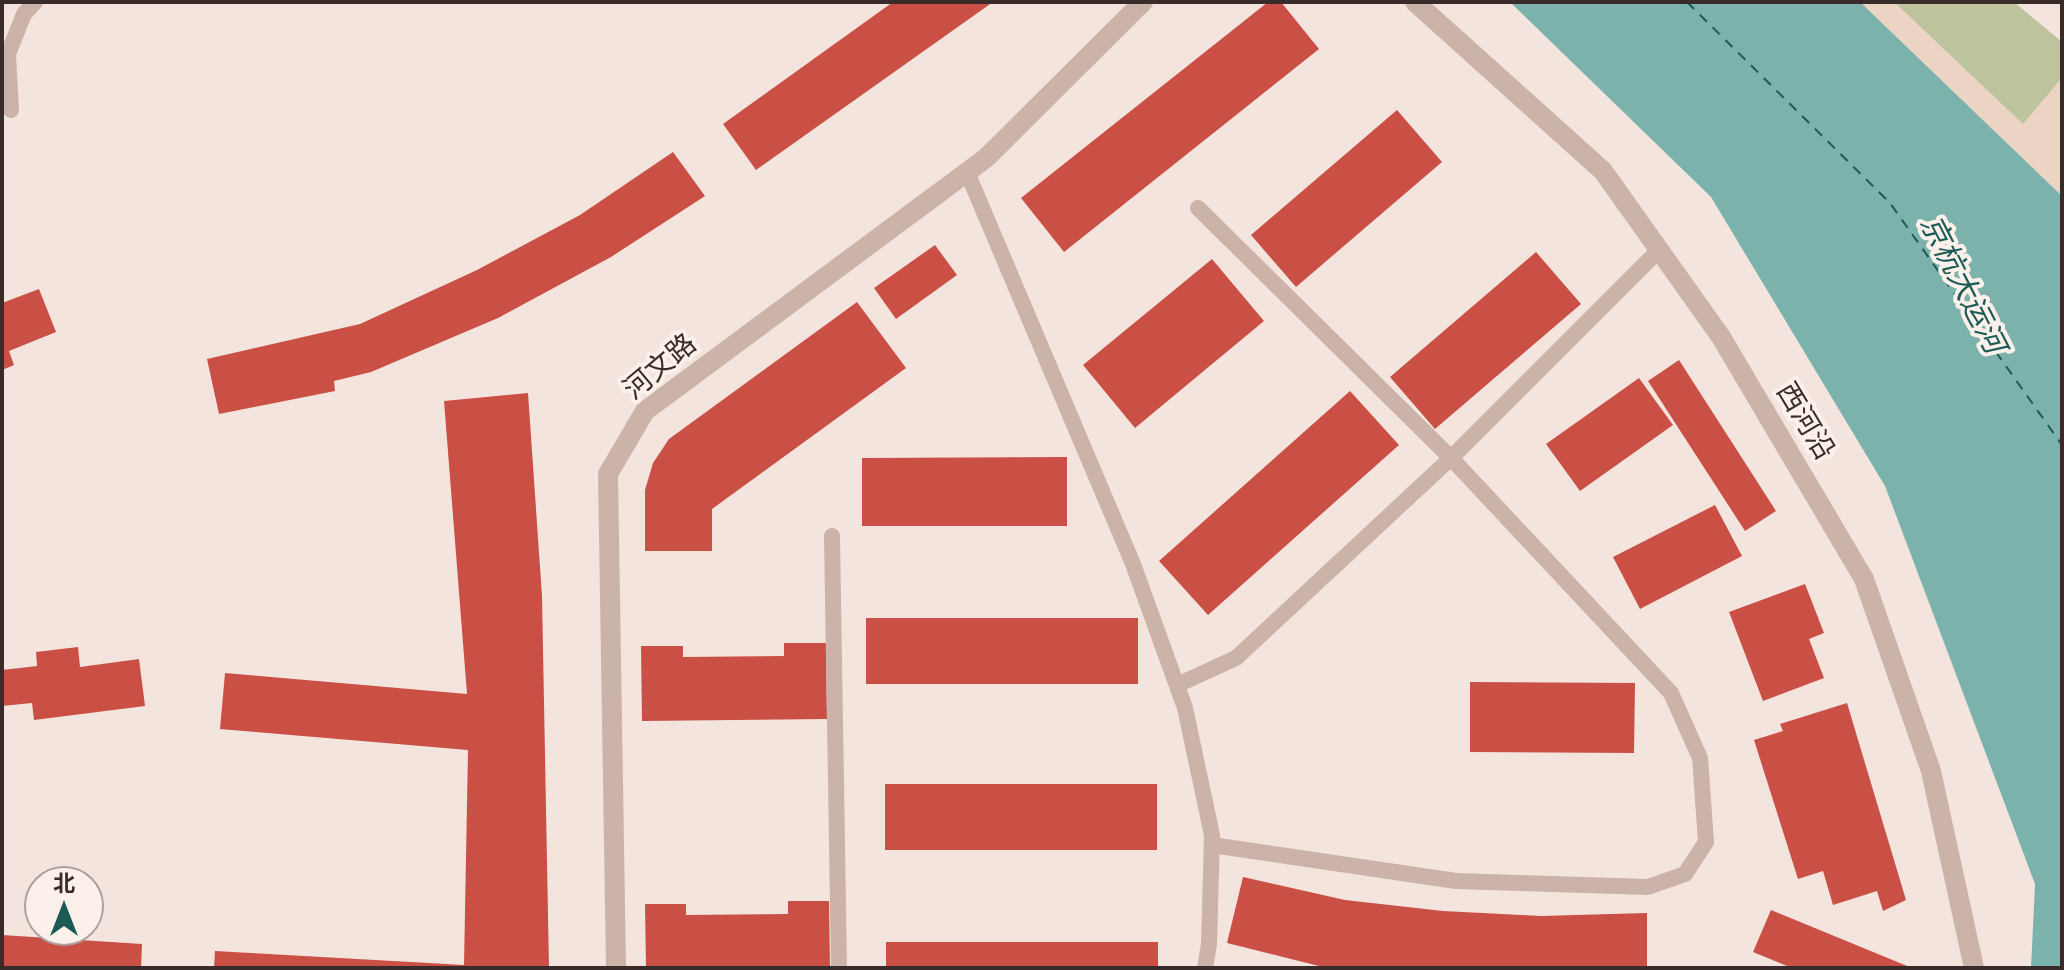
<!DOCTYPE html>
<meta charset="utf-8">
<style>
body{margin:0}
#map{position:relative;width:2064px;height:970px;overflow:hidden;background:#f3e5de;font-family:"DM Sans","Noto Sans SC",sans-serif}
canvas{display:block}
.frame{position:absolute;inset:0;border:4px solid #392b29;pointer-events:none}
.north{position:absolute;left:24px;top:866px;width:80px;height:80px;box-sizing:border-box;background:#fbf0ea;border:2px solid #ada19d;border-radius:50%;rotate:0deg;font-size:22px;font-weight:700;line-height:32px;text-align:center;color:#392b29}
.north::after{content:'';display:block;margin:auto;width:28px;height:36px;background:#1d5c56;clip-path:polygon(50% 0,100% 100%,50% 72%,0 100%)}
</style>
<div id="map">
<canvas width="2064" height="970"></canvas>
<div class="frame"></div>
<div class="north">北</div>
</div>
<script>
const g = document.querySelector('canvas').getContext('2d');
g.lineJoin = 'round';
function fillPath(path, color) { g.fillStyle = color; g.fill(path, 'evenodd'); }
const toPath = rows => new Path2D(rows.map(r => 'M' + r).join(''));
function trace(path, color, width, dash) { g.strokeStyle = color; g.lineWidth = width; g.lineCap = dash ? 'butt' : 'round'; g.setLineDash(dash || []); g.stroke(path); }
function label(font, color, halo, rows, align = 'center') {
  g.font = font + ' "DM Sans","Noto Sans SC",sans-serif'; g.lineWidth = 8; g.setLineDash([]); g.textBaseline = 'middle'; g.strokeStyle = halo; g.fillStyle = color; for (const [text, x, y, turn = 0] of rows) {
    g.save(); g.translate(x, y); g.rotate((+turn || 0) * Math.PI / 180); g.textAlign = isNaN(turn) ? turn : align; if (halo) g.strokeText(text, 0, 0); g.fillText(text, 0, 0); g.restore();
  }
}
fillPath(toPath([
 [1894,2,2014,2,2062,42,2062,78,2023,125]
]), '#bdc39d');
fillPath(toPath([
 [1860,2,1894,2,2023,124,2062,78,2062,196]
]), '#ecd4c4');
fillPath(toPath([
 [1510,2,1860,2,2062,196,2062,968,2031,968,2035,884,1885,486,1711,197]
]), '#7bb2ab');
trace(toPath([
 [1687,2,1890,203,2062,445]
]), '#1d5c56', 2, [10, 8]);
fillPath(toPath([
 [893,2,993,2,756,170,723,124],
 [1268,2,1281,2,1319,49,1064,252,1021,198],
 [1397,110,1442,162,1296,287,1251,235],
 [673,152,705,196,611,257,498,318,371,372,334,381,335,391,219,414,207,359,360,324,477,270,580,215],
 [935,245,957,275,896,319,874,288],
 [1536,252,1581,304,1435,429,1390,377],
 [1212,259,1264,321,1135,428,1083,365],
 [39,289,56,332,9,351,14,365,2,370,2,303],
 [857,302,906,368,712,509,712,551,645,551,645,490,653,463,669,439],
 [1679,360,1776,511,1745,531,1648,381],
 [1639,378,1673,425,1580,491,1546,444],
 [1350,391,1399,445,1208,615,1159,561],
 [528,393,542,596,549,968,214,968,215,951,464,965,468,750,220,729,225,673,467,694,444,401],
 [1067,457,1067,526,862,526,862,458],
 [1715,505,1742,556,1640,609,1613,557],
 [1805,584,1824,633,1809,639,1824,678,1763,701,1729,612],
 [866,618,1138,618,1138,684,866,684],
 [784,643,826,643,827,719,642,721,641,646,683,646,683,657,784,656],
 [78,647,80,667,139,659,145,706,34,720,32,703,2,706,2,670,37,666,36,652],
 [1470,682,1635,683,1634,753,1470,752],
 [1847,703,1906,900,1883,911,1877,891,1833,905,1823,871,1798,879,1754,740,1783,731,1780,724],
 [885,784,1157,784,1157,850,885,850],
 [1243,877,1345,900,1443,911,1541,916,1647,913,1647,968,1327,968,1227,943],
 [788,901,829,901,830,968,646,968,645,904,686,904,686,915,788,914],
 [1771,910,1912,968,1792,968,1753,952],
 [2,935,142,944,141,968,2,968],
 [886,942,1158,942,1158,968,886,968]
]), '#ca4f45');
trace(toPath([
 [11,110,8,54,24,14,35,2],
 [967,172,1133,564,1185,708,1212,835,1209,944,1205,968],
 [1198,208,1451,458,1671,693,1700,758,1706,842,1685,874,1648,887,1456,881,1212,845],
 [832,536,839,968],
 [1177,685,1236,658,1451,458,1659,250]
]), '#ccb3a9', 16);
trace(toPath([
 [1415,2,1603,171,1721,337,1864,579,1931,771,1974,968],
 [616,968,608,474,645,411,986,158,1143,2]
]), '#ccb3a9', 20);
label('28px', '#392b29', '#fbf0ea', [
 ["河文路",661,368,-40],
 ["西河沿",1804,422,59]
]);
label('italic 30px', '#1d5c56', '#fbf0ea', [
 ["京杭大运河",1961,285,63]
]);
</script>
